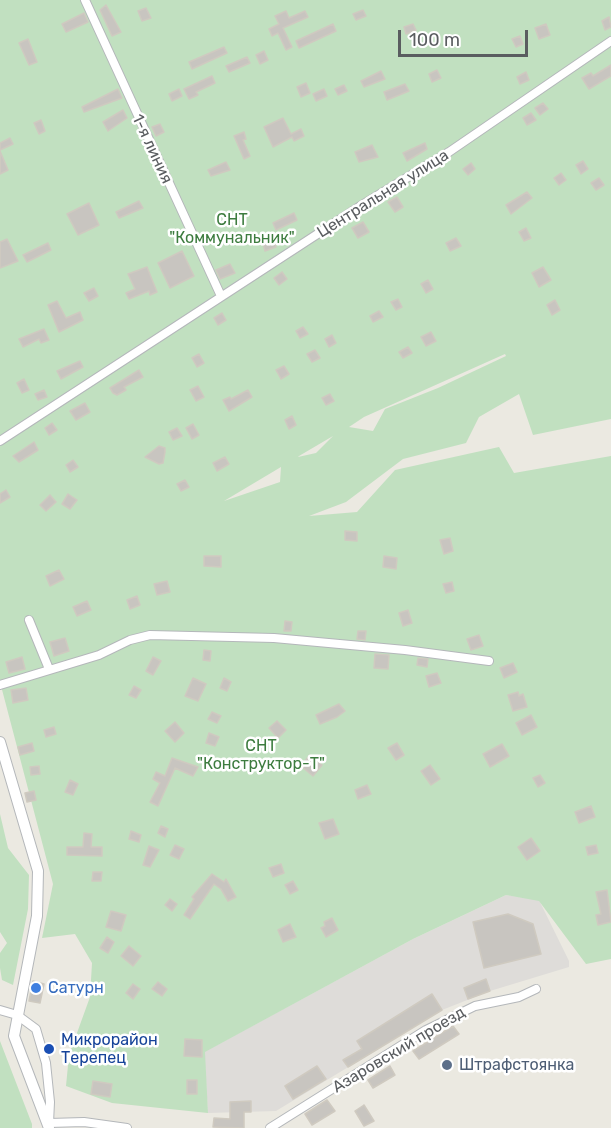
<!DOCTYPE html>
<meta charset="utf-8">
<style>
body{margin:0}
#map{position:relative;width:611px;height:1128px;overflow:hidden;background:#ebe9e1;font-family:Rubik,sans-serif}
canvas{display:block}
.scale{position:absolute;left:398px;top:30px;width:130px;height:27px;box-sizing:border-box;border:3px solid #5a5d60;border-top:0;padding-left:8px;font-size:18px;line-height:21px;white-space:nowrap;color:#5a5d60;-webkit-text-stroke:4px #fff;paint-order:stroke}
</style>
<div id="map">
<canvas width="611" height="1128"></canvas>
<div class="scale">100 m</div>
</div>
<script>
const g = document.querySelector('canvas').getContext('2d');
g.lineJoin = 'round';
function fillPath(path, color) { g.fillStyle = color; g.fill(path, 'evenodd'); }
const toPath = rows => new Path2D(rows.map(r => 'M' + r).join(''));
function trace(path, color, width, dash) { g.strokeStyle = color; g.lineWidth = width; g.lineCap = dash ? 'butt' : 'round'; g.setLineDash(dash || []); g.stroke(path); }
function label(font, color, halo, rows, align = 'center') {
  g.font = font + ' Rubik,sans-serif'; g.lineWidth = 5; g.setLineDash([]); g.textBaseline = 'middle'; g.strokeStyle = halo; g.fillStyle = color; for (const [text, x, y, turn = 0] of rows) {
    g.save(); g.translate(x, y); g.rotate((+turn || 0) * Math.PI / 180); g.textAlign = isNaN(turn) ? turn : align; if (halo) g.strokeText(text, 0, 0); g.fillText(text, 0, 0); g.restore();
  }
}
fillPath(toPath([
 [506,895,539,900,569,961,569,967,490,991,442,1010,276,1111,208,1113,204,1052,413,939]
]), '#dedcd9');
fillPath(toPath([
 [0,0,611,0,611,419,533,435,519,394,479,417,466,443,403,459,346,502,309,516,357,512,395,470,499,447,514,473,611,456,611,959,586,964,539,901,506,895,413,939,205,1052,208,1113,112,1103,66,1086,69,1055,90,997,92,963,75,934,42,938,53,884,0,682],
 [505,354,506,356,438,388,385,409,373,431,349,427,364,417],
 [333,436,316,453,298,457,299,456],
 [281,467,280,482,224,501],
 [0,814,8,848,29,875,28,909,13,985,2,980,0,968,0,953,7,943,0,932],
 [0,1041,32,1124,32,1128,0,1128]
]), '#c1e0c0');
const building = toPath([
 [106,5,121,32,112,36,100,10,106,5],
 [146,8,151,18,142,21,138,11,146,8],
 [363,10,366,16,356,20,353,14,363,10],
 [286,11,289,18,305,11,308,17,283,28,292,47,286,50,278,33,272,36,269,29,279,24,275,16,286,11],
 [84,13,88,22,66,32,62,24,84,13],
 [609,17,611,27,605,30,602,21,609,17],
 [333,24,336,31,299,48,296,41,333,24],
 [413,24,416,30,406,34,404,27,413,24],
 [546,24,550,35,539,39,535,28,546,24],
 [520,36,523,44,516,47,512,39,520,36],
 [28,39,37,62,29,65,19,43,28,39],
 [224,47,227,53,192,69,189,62,224,47],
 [264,51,268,60,260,64,256,55,264,51],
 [247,57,250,63,229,72,226,66,247,57],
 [611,65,611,76,589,89,582,78,591,73,593,76,611,65],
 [437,70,441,78,432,82,429,74,437,70],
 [381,71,385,79,364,87,361,81,381,71],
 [526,72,529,80,520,84,517,77,526,72],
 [212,76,215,83,196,92,198,95,189,99,184,89,212,76],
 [306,83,310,93,301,97,297,87,306,83],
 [405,84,409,91,387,100,384,92,405,84],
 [344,85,347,91,338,95,335,89,344,85],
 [118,89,122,98,84,112,82,107,118,89],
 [179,89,182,96,172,101,169,94,179,89],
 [324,89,327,96,316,101,313,94,324,89],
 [543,103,548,109,540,115,535,108,543,103],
 [123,110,127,118,108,131,103,122,123,110],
 [531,113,536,120,527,125,523,118,531,113],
 [283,118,291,134,301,129,304,136,294,141,292,137,273,147,264,127,283,118],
 [41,120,45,131,39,134,34,123,41,120],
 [160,124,164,132,156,136,152,127,160,124],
 [244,132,246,139,243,140,250,156,244,159,234,136,244,132],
 [10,138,13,144,0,150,0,143,10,138],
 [425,143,427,149,407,161,403,153,425,143],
 [372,145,378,157,359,162,355,152,372,145],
 [0,151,8,170,0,174,0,151],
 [583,161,588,169,581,174,576,165,583,161],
 [226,162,230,170,211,176,208,170,226,162],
 [471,163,475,169,468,175,463,169,471,163],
 [561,173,566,180,559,185,554,178,561,173],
 [599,178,604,185,596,190,591,183,599,178],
 [527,192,532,198,511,214,506,205,527,192],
 [397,197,403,207,395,212,388,202,397,197],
 [139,201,143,208,119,218,116,212,139,201],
 [89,203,99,225,78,235,67,214,89,203],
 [294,213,297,220,276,230,273,223,294,213],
 [363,222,369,232,358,238,352,228,363,222],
 [526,228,531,238,524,241,519,232,526,228],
 [456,238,461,246,450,251,446,243,456,238],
 [7,239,18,261,0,268,0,242,7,239],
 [274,240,276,247,265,251,263,244,274,240],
 [48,243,51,250,27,262,23,255,48,243],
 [182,251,194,276,170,288,158,263,182,251],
 [230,264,235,273,220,279,216,270,230,264],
 [147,267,157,292,150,295,149,291,129,299,126,293,135,289,128,274,147,267],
 [543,267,551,280,539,287,532,273,543,267],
 [282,272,287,279,279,285,274,278,282,272],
 [428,280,433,289,426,293,421,284,428,280],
 [94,288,98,296,89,301,84,293,94,288],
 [398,299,402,307,396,310,391,302,398,299],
 [555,300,560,310,552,315,547,305,555,300],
 [57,301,66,318,80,312,83,320,59,332,48,305,57,301],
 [379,311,383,317,373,322,370,316,379,311],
 [222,313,226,320,218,325,214,318,222,313],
 [303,327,308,334,300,338,296,331,303,327],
 [44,329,49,340,41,343,39,339,23,347,19,339,44,329],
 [431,332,436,341,426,346,421,337,431,332],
 [332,335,336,343,329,347,325,339,332,335],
 [408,347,412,353,403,358,399,352,408,347],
 [315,350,320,358,312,362,307,354,315,350],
 [199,354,204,363,197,367,192,358,199,354],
 [80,361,83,367,61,379,57,371,80,361],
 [284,366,289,374,281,379,276,370,284,366],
 [139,370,143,377,124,387,126,390,117,395,113,393,110,388,139,370],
 [24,379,29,390,22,393,17,383,24,379],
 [198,386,204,397,196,401,190,390,198,386],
 [44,390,47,397,38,400,35,394,44,390],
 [248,390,252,397,229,411,223,400,230,397,231,399,248,390],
 [330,394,334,401,326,405,322,398,330,394],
 [85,403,90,412,76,420,70,411,85,403],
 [292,416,296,425,289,429,285,420,292,416],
 [52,423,57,430,49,435,45,428,52,423],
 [193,424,199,435,192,439,186,428,193,424],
 [177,428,182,436,173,440,169,432,177,428],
 [34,442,38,450,19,462,13,456,34,442],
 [159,446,165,448,165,452,163,463,159,464,145,457,159,446],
 [225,457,229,464,217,471,213,463,225,457],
 [73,460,78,467,70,472,66,465,73,460],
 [185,480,189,487,181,491,177,484,185,480],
 [6,490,10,497,0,503,0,494,6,490],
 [68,494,77,500,70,509,62,504,68,494],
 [50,495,56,502,46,511,40,505,50,495],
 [345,531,357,532,357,541,345,540,345,531],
 [450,538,453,551,444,554,440,540,450,538],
 [204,556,221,556,221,567,204,566,204,556],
 [384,556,397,558,396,569,383,567,384,556],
 [59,570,64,579,50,586,46,576,59,570],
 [167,581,170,592,157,595,154,584,167,581],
 [452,582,454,591,446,593,443,584,452,582],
 [137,596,140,605,130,609,127,600,137,596],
 [87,601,91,610,77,616,73,607,87,601],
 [408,610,412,623,403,626,399,613,408,610],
 [285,621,292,622,291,631,284,631,285,621],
 [358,631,366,631,365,640,357,639,358,631],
 [479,635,483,646,471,650,467,639,479,635],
 [65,638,69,651,54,656,50,642,65,638],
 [204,650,211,651,210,661,203,660,204,650],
 [375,654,389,655,388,669,374,668,375,654],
 [22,657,25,669,9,673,6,662,22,657],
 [153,657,161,661,153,675,146,671,153,657],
 [418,658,428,659,427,667,417,665,418,658],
 [513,663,517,672,504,678,500,668,513,663],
 [437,673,441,683,429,687,426,676,437,673],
 [193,678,206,684,198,701,185,696,193,678],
 [224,678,231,682,227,691,220,688,224,678],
 [134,686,141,690,136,698,129,695,134,686],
 [26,688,28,700,13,703,11,690,26,688],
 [518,692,519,696,523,694,527,707,513,711,508,695,518,692],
 [339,704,345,711,337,717,320,724,316,715,339,704],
 [212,712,221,716,217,723,208,719,212,712],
 [531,715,537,727,522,735,516,723,531,715],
 [277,721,286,730,278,738,269,728,277,721],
 [175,722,184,733,175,742,165,731,175,722],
 [54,727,56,734,46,737,44,730,54,727],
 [209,733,219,737,215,746,206,743,209,733],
 [32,743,34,751,20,755,18,747,32,743],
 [397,743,404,755,396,760,388,748,397,743],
 [502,744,509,756,490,767,483,754,502,744],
 [310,755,322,765,313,776,301,766,310,755],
 [172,758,198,767,193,776,175,768,158,806,150,802,160,783,153,779,156,772,165,776,172,758],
 [430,765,440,779,431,785,421,771,430,765],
 [39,766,40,774,31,775,30,767,39,766],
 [540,775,545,783,538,787,533,778,540,775],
 [70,780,78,784,73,795,65,792,70,780],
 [367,785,371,794,358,799,355,790,367,785],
 [34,791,36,800,27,802,25,793,34,791],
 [591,806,595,817,579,823,575,812,591,806],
 [333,819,339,834,325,839,319,823,333,819],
 [161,826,168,829,165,837,158,833,161,826],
 [131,831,141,835,139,842,129,839,131,831],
 [84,833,92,834,91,847,102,847,102,856,67,855,67,847,83,847,84,833],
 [531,838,540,851,527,860,518,847,531,838],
 [175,845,184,849,179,859,170,855,175,845],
 [596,845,598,853,588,855,586,847,596,845],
 [149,846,159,850,150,867,143,865,149,846],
 [281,864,284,873,273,877,269,868,281,864],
 [93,872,102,872,101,881,92,881,93,872],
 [212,874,224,882,226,879,236,897,228,901,221,889,214,884,190,919,184,915,194,899,192,897,212,874],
 [293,881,298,890,290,894,285,885,293,881],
 [607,890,611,922,598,925,596,915,601,914,596,892,607,890],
 [170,899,177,904,172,911,165,905,170,899],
 [111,911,126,915,121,931,106,927,111,911],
 [508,914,533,924,541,954,484,968,473,922,508,914],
 [332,918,338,930,326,937,321,928,325,926,324,922,332,918],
 [290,924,296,937,283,942,278,930,290,924],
 [107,937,114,942,108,953,100,948,107,937],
 [129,946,141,956,133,966,121,956,129,946],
 [486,979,490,991,468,999,464,988,486,979],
 [33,981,44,984,40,1003,29,1001,33,981],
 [158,982,167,989,162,996,152,989,158,982],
 [133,984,140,989,133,999,126,993,133,984],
 [432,994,442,1010,348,1067,343,1060,362,1049,357,1041,432,994],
 [453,1026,459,1034,419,1059,413,1051,453,1026],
 [185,1039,202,1040,202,1057,184,1056,185,1039],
 [317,1066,326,1079,293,1099,285,1086,317,1066],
 [390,1066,395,1075,373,1088,368,1080,390,1066],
 [187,1080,197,1080,197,1094,187,1094,187,1080],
 [93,1081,112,1084,110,1097,91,1094,93,1081],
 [327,1100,335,1111,312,1125,305,1114,327,1100],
 [251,1101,251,1112,244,1112,244,1128,213,1127,214,1118,230,1119,230,1102,251,1101],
 [364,1105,374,1121,364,1126,355,1111,364,1105]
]);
fillPath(building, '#c8c5c0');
trace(building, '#cfcac0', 1.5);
const minor = toPath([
 [85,0,221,296],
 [0,441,362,205,449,152,611,41],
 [29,620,49,669],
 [0,685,99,655,130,640,150,635,274,638,405,650,489,661],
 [0,1010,17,1015,36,1029,46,1063,50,1102,49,1123,84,1122,127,1128],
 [270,1128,426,1030,475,1006,519,997,536,989]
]);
const tertiary = toPath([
 [0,742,38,871,37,916,14,1036,49,1128]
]);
trace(minor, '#b4b7ba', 10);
trace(tertiary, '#b4b7ba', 12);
trace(minor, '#fff', 8);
trace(tertiary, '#fff', 10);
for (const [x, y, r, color] of [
 [36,988,6,"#3f7fe0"],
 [49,1049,6,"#1a4fb4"],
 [447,1065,6,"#5c6f8a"]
]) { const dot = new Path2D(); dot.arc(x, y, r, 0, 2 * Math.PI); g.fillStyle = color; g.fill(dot); trace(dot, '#fff', 2); }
label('16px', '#5a5d60', '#fff', [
 ["1-я линия",152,149,65],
 ["Центральная улица",383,194,-32],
 ["Азаровский проезд",399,1050,-31]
]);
label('16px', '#3d7c3f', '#fff', [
 ["СНТ",232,220],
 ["\"Коммунальник\"",232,238],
 ["СНТ",261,746],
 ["\"Конструктор-Т\"",261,764]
]);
label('16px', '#366cbe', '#fff', [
 ["Сатурн",48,988]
], 'left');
label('16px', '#164399', '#fff', [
 ["Микрорайон",61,1040],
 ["Терепец",61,1058]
], 'left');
label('16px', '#4e5e75', '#fff', [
 ["Штрафстоянка",459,1065]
], 'left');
</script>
